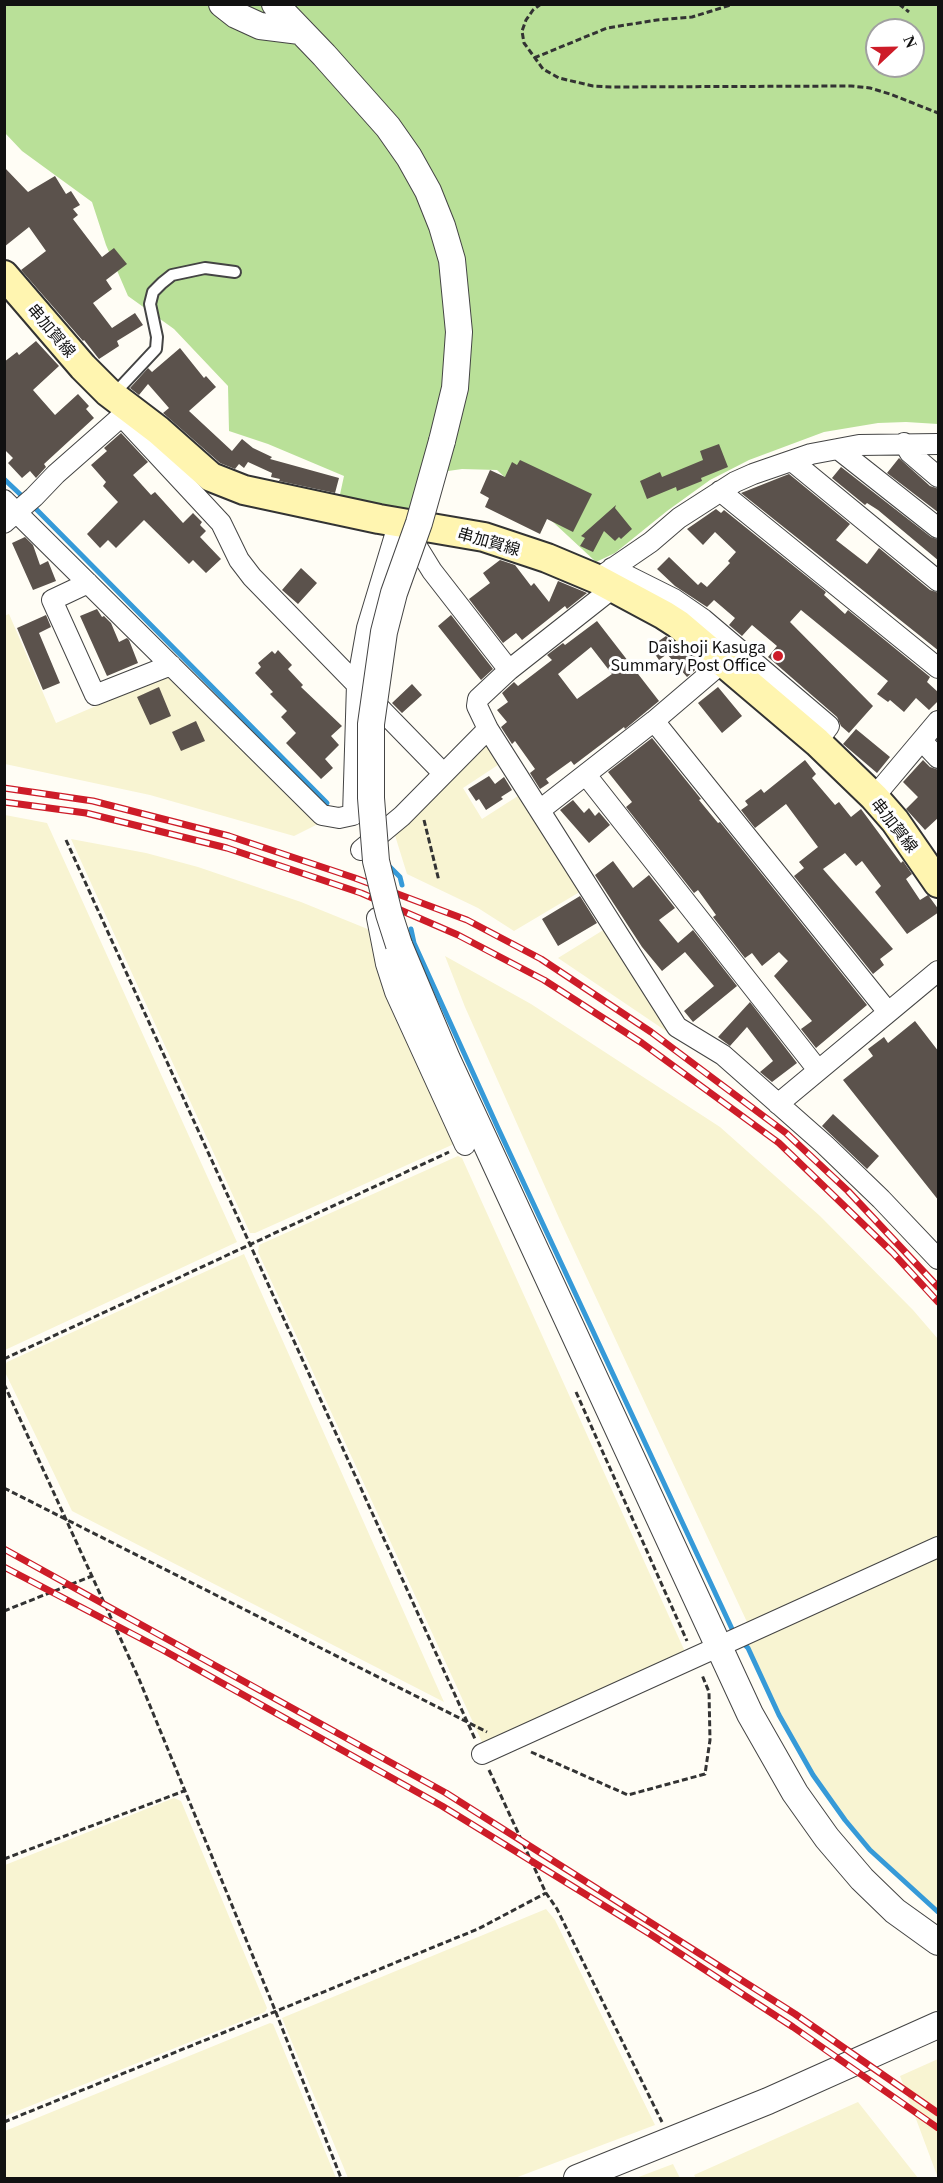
<!DOCTYPE html>
<meta charset="utf-8">
<style>
body{margin:0}
#map{position:relative;width:943px;height:2183px;overflow:hidden;background:#fffdf5;font-family:Georgia,serif}
canvas{display:block}
.frame{position:absolute;inset:0;border:6px solid #111;pointer-events:none}
.north{position:absolute;left:865px;top:18px;width:60px;height:60px;box-sizing:border-box;background:#fff;border:2px solid #a0a0a0;border-radius:50%;rotate:68deg;font-size:16px;font-weight:700;line-height:24px;text-align:center;color:#111}
.north::after{content:'';display:block;margin:auto;width:21px;height:27px;background:#cd1c28;clip-path:polygon(50% 0,100% 100%,50% 72%,0 100%)}
</style>
<div id="map">
<canvas width="943" height="2183"></canvas>
<div class="frame"></div>
<div class="north">N</div>
</div>
<script>
const g = document.querySelector('canvas').getContext('2d');
g.lineJoin = 'round';
function fillPath(path, color) { g.fillStyle = color; g.fill(path, 'evenodd'); }
const toPath = rows => new Path2D(rows.map(r => 'M' + r).join(''));
function trace(path, color, width, dash) { g.strokeStyle = color; g.lineWidth = width; g.lineCap = dash ? 'butt' : 'round'; g.setLineDash(dash || []); g.stroke(path); }
function label(font, color, halo, rows, align = 'center') {
  g.font = font + ' Georgia,"Noto Sans JP",serif'; g.lineWidth = 6; g.setLineDash([]); g.textBaseline = 'middle'; g.strokeStyle = halo; g.fillStyle = color; for (const [text, x, y, turn = 0] of rows) {
    g.save(); g.translate(x, y); g.rotate((+turn || 0) * Math.PI / 180); g.textAlign = isNaN(turn) ? turn : align; if (halo) g.strokeText(text, 0, 0); g.fillText(text, 0, 0); g.restore();
  }
}
fillPath(toPath([
 [9,614,56,723,162,678,172,678,318,824,294,836,150,795,5,764,4,616],
 [487,742,501,763,463,788,482,819,521,794,583,890,514,931,478,908,407,874,393,829],
 [5,815,47,823,237,1242,5,1350],
 [71,839,146,853,198,867,301,902,375,932,375,966,454,1144,255,1233,250,1233],
 [605,929,669,1033,558,958],
 [445,956,531,1004,720,1127,820,1216,913,1310,938,1339,938,1540,750,1625,747,1622,559,1218,465,1007],
 [458,1156,462,1158,686,1654,485,1744,482,1742,258,1252,259,1245],
 [244,1254,444,1702,72,1511,5,1372,5,1366,7,1362],
 [938,1554,938,1910,892,1870,871,1849,846,1818,814,1774,780,1714,748,1644],
 [174,1798,181,1801,267,2008,265,2012,5,2116,5,1865],
 [546,1909,555,1920,655,2125,515,2178,348,2178,282,2018],
 [270,2023,273,2024,336,2178,5,2178,5,2131],
 [938,2059,938,2178,900,2076],
 [858,2102,918,2178,696,2178,694,2175],
 [673,2164,680,2178,636,2178]
]), '#f8f4d2');
fillPath(toPath([
 [5,5,938,5,938,424,906,422,878,423,824,432,749,460,710,480,667,511,615,553,596,562,497,470,462,469,420,475,409,509,339,499,344,476,268,444,229,431,228,386,174,329,128,296,106,245,92,202,22,151,5,133],
 [877,30,913,30,913,66,877,66]
]), '#b9e098');
trace(toPath([
 [4,479,22,496],
 [36,509,327,803],
 [387,864,400,877,402,885],
 [411,929,414,943,498,1128,733,1631],
 [743,1643,748,1648,779,1715,813,1775,845,1820,870,1850,938,1912]
]), '#369ad8', 5);
fillPath(toPath([
 [4,167,28,192,55,176,66,194,71,191,80,205,73,209,78,215,73,219,102,257,114,248,127,264,106,280,112,289,93,303,112,328,135,313,143,325,117,341,119,346,99,359,84,340,83,341,21,270,46,251,29,227,4,247],
 [36,341,59,366,33,390,55,415,78,394,89,406,86,409,94,418,44,464,46,467,36,478,30,471,22,478,8,463,13,458,4,449,4,362,17,352,19,355],
 [180,348,204,378,206,376,216,387,189,411,232,451,242,439,253,448,272,457,270,459,339,478,335,493,279,481,280,479,271,477,272,473,248,462,244,468,239,464,235,469,220,463,163,413,169,408,148,384,139,395,130,388,148,368,152,372],
 [121,433,148,462,133,475,151,495,155,492,183,523,193,513,202,522,200,525,206,531,200,537,221,559,206,573,193,560,189,564,144,520,116,548,108,540,100,548,87,534,118,502,103,486,106,482,91,465,107,451,104,448],
 [719,444,728,467,701,478,702,481,677,491,676,487,647,499,640,481,660,472,662,477,703,460,700,451],
 [899,458,930,486,939,489,939,513,887,473],
 [520,460,592,494,573,532,547,519,540,534,485,507,489,498,480,493,490,470,505,477,512,462,517,465],
 [841,467,931,537,939,540,939,561,878,510,867,503,865,505,832,478],
 [789,474,850,524,836,540,867,564,879,548,930,590,939,593,939,651,741,493],
 [616,505,615,508,632,529,621,539,619,537,615,541,604,531,593,552,580,546,585,538,581,536],
 [716,509,721,513,724,510,826,592,824,595,845,614,848,610,930,677,927,682,939,693,939,700,929,710,916,698,904,712,890,700,888,702,877,694,888,681,801,610,790,622,873,706,849,733,841,726,837,717,768,657,777,646,752,625,742,636,729,625,735,618,714,600,707,607,675,586,657,569,669,557,698,585,701,582,707,587,730,563,728,561,736,552,715,532,703,545,687,529],
 [25,537,33,545,40,565,48,561,56,581,33,590,12,543],
 [500,560,515,565,531,586,534,583,549,602,558,581,587,593,567,609,565,606,522,640,516,633,503,643,469,599,490,583,483,573],
 [301,568,317,583,298,604,282,590],
 [97,609,102,617,104,616,111,623,119,642,127,638,129,640,138,663,107,676,80,616],
 [46,615,51,627,39,633,60,683,43,690,17,628],
 [451,615,493,669,481,680,438,626],
 [597,621,659,701,625,729,624,727,574,765,571,761,546,779,549,783,540,789,530,773,535,769,515,741,512,744,501,727,507,722,497,710,508,702,502,693,514,682,518,686,552,660,547,655,563,643,565,645],
 [591,647,612,674,577,699,558,674],
 [666,636,684,654,686,652,701,665,687,677,667,654,659,660,650,647],
 [278,650,292,665,288,669,303,685,301,687,342,726,331,736,339,745,325,759,333,768,321,779,286,743,296,733,281,717,287,711,270,694,273,692,255,673,261,667,258,663,272,651,275,654],
 [412,684,422,695,402,713,392,703],
 [159,687,171,716,150,725,137,697],
 [718,687,742,716,722,733,698,703],
 [196,721,205,741,181,751,172,732],
 [856,729,890,757,877,773,843,744],
 [652,738,701,799,699,800,718,823,720,822,867,1005,816,1048,801,1029,812,1021,774,976,788,961,779,952,762,966,752,953,745,958,713,917,716,915,698,890,694,893,626,807,632,802,608,772],
 [805,760,816,774,812,778,835,805,839,802,851,817,861,809,901,863,903,861,912,874,906,879,920,900,928,895,939,910,939,912,907,934,875,892,881,886,862,861,856,866,845,853,823,869,893,949,880,959,884,965,873,974,794,876,804,868,799,862,818,847,786,804,755,828,741,810,748,805,745,801,761,789,764,793],
 [923,760,930,767,939,770,939,817,925,830,906,809,918,797,903,782],
 [489,776,495,784,504,777,512,790,501,797,503,799,486,810,479,799,476,801,468,789],
 [573,800,584,813,589,808,595,816,599,812,610,825,589,843,560,810],
 [613,861,633,888,649,875,675,908,659,920,678,943,693,930,737,986,693,1022,684,1011,714,986,685,952,662,971,642,947,595,875],
 [580,896,597,923,558,946,542,919],
 [750,1002,797,1063,772,1082,760,1072,773,1061,747,1027,730,1046,718,1037],
 [915,1021,939,1052,939,1201,843,1080,873,1056,868,1049,884,1037,888,1043],
 [833,1114,879,1156,867,1169,822,1126]
]), '#5b524c');
const service = toPath([
 [113,395,156,349,157,337,150,304,153,292,162,283,172,275,205,268,235,272]
]);
const minor = toPath([
 [125,413,128,423,221,523,239,560,252,577,443,773],
 [904,443,910,453,938,477],
 [838,449,938,528],
 [792,461,938,581],
 [720,491,938,668],
 [4,500,322,815,339,818,353,815,357,684,367,628,399,522],
 [4,523,34,497,56,474,131,408],
 [408,532,432,571,509,670],
 [612,568,674,599,703,619,829,726,817,742],
 [597,579,651,542,679,518,735,482,753,474,811,454,859,445,938,444],
 [88,583,52,600,95,695,171,665],
 [613,588,509,670,478,699,477,706,488,729,677,1027,723,1055,825,1145,881,1199,938,1259],
 [654,721,888,1012],
 [922,741,938,758],
 [586,775,818,1070],
 [874,797,938,721],
 [540,810,654,721,722,663],
 [361,850,402,816,488,729],
 [377,918,386,964,395,992,465,1145],
 [778,1104,938,971],
 [482,1754,938,1547]
]);
const tertiary = toPath([
 [222,4,236,15,260,26,300,31],
 [275,4,324,55,388,127,409,157,428,191,442,226,452,260,459,332,455,388,442,441],
 [399,945,447,1059,750,1714,795,1793,827,1838,862,1879,895,1911,938,1942],
 [577,2178,768,2101,938,2025]
]);
const secondary = toPath([
 [4,275,83,367,108,392,158,430,211,477,244,490,379,519,484,537,547,558,597,579,664,615,678,624,817,742,874,797,895,821,938,883]
]);
trace(service, '#444', 14);
trace(minor, '#444', 22);
trace(tertiary, '#444', 28);
trace(secondary, '#333', 32);
trace(toPath([
 [541,4,533,10,526,20,522,31,524,43,543,69,559,78,593,86,611,87,851,86,870,88,890,94,938,113],
 [899,4,909,12],
 [534,58,607,28,657,20,692,17,734,4],
 [424,820,439,881],
 [66,840,475,1739],
 [4,1359,449,1152],
 [4,1384,139,1679,275,2010,341,2178],
 [576,1392,687,1641],
 [4,1488,487,1732],
 [4,1611,92,1576],
 [531,1752,628,1795,705,1774,710,1740,709,1692,702,1675],
 [489,1770,546,1893,557,1909,662,2122],
 [4,1859,184,1791],
 [4,2122,478,1929,546,1893]
]), '#333', 3, [6, 3]);
trace(service, '#fff', 10);
trace(minor, '#fff', 20);
trace(tertiary, '#fff', 26);
trace(secondary, '#fff5b0', 28);
const rail = toPath([
 [4,788,93,801,229,836,355,878,467,920,541,959,651,1032,786,1133,848,1191,938,1287],
 [4,802,86,813,227,848,361,893,458,935,544,980,642,1043,779,1143,893,1253,938,1302],
 [4,1549,446,1793,795,2014,938,2113],
 [4,1567,163,1650,442,1806,650,1934,793,2027,938,2128]
]);
trace(rail, '#cd1c28', 7);
trace(rail, '#fff', 4.5, [14]);
const tertiaryBridge = toPath([
 [399,945,389,914,376,861,371,798,371,724,384,632,394,593,419,523,442,441]
]);
trace(tertiaryBridge, '#444', 28, []);
trace(tertiaryBridge, '#fff', 26);
for (const [x, y, r, color] of [
 [778,656,6,"#cd1c28"]
]) { const dot = new Path2D(); dot.arc(x, y, r, 0, 2 * Math.PI); g.fillStyle = color; g.fill(dot); trace(dot, '#fff', 2); }
label('16px', '#111', '#fff', [
 ["串加賀線",52,330,50],
 ["串加賀線",489,541,16],
 ["串加賀線",895,825,52]
]);
label('16px', '#111', '#fff', [
 ["Daishoji Kasuga",766,647],
 ["Summary Post Office",766,665]
], 'right');
</script>
